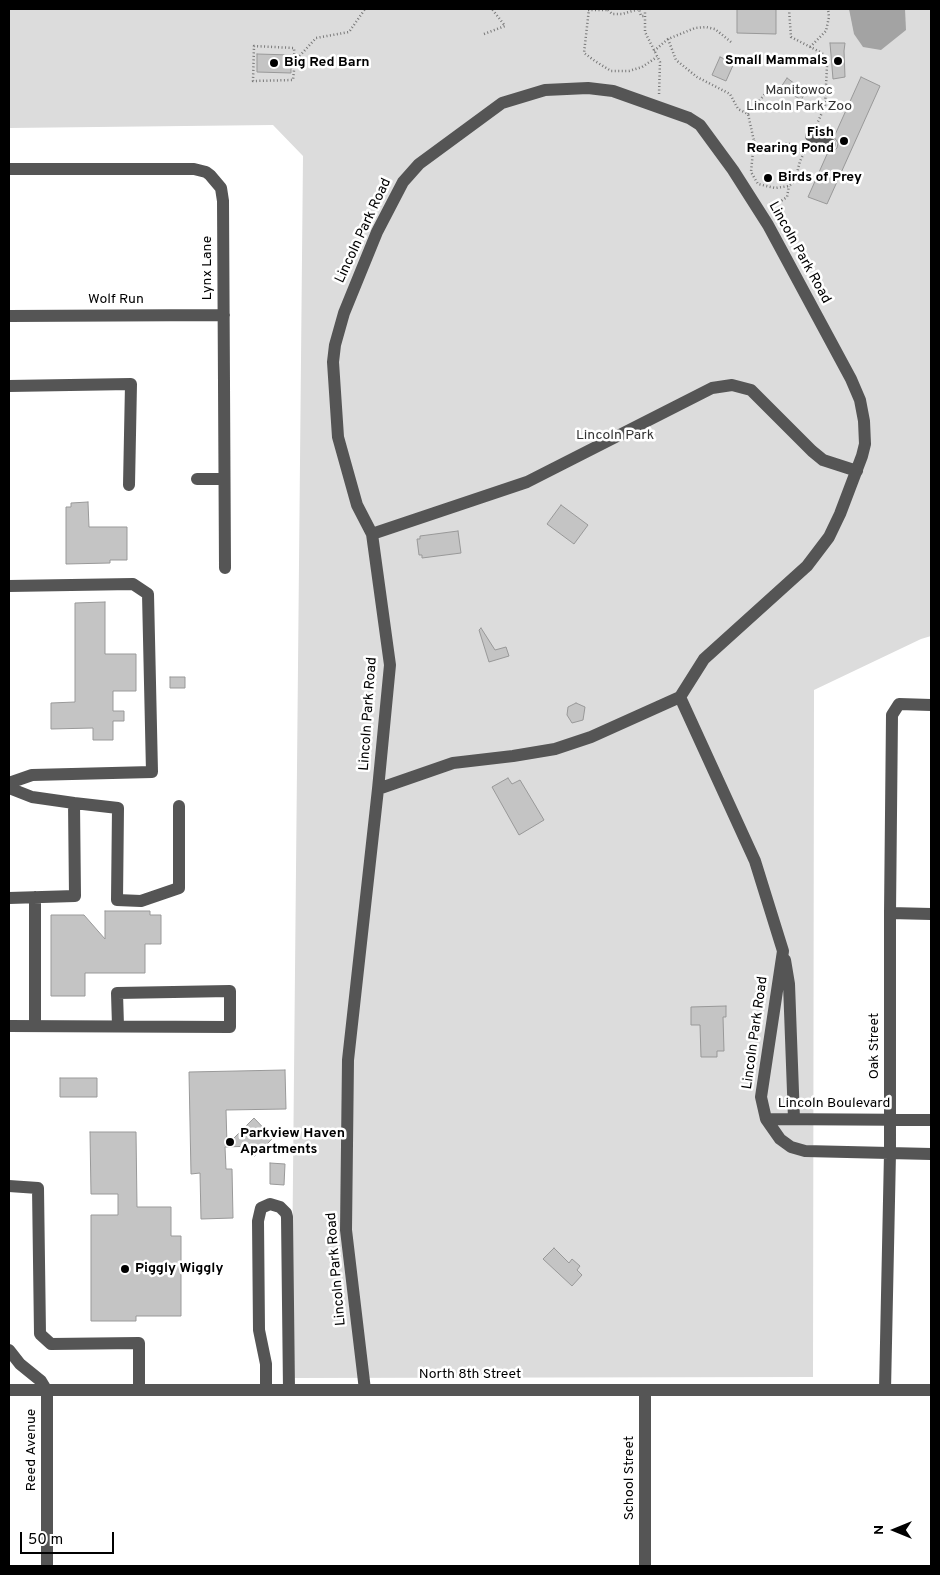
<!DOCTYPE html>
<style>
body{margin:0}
#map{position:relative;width:940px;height:1575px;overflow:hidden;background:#fff;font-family:Overpass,sans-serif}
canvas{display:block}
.frame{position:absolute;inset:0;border:10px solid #000;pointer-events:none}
.north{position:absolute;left:870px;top:1505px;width:50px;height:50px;-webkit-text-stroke:4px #fff;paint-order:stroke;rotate:270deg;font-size:14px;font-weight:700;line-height:20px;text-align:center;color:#000}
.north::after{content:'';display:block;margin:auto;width:18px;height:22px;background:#000;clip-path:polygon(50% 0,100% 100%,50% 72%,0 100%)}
.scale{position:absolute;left:20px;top:1532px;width:94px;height:22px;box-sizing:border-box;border:2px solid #000;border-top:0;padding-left:6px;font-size:15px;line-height:18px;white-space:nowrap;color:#000;-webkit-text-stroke:4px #fff;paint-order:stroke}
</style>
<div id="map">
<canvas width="940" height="1575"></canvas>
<div class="frame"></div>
<div class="north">N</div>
<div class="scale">50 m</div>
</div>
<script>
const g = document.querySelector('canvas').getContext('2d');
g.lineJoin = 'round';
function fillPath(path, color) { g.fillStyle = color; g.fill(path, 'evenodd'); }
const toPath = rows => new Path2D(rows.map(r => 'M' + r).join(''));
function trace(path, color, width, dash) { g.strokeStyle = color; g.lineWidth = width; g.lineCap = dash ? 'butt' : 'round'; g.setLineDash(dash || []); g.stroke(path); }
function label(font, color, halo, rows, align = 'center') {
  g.font = font + ' Overpass,sans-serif'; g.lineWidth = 5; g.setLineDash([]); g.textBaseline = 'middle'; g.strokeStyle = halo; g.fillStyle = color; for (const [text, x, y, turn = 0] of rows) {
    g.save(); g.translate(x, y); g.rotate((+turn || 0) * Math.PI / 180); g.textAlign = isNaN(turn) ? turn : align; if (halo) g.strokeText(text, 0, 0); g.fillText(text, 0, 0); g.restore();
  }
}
fillPath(toPath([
 [9,9,931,9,931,636,921,639,814,690,813,1377,291,1378,303,156,273,125,9,128]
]), '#dcdcdc');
fillPath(toPath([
 [849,9,905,9,906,30,881,50,863,47,854,34]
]), '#a3a3a3');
const building = toPath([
 [737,9,776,9,776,34,737,33,737,9],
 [830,43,845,43,844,51,845,77,833,79,830,43],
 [257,54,291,55,291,73,257,72,257,54],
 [720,57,734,63,726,81,712,75,720,57],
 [861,77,880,86,827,204,808,197,828,152,834,151,837,148,838,143,834,137,861,77],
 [787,78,806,92,801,100,781,87,787,78],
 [88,502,89,527,127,527,127,560,110,560,110,563,66,564,66,507,71,507,71,503,88,502],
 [561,505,588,525,574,544,547,524,561,505],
 [458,531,461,553,422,558,422,555,419,555,417,539,420,539,420,536,458,531],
 [105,602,105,654,136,654,136,691,113,691,113,711,124,711,124,721,113,721,113,740,93,740,93,728,51,729,51,703,75,702,75,603,105,602],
 [481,628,495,650,506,647,509,656,489,662,479,630,481,628],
 [170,677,185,677,185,688,170,688,170,677],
 [576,703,585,707,583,720,572,723,567,715,568,707,576,703],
 [508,778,512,784,520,780,544,820,519,835,492,787,508,778],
 [105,911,150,911,150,915,161,915,161,944,145,944,145,973,85,973,85,996,51,996,51,915,84,915,105,939,105,911],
 [726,1006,726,1017,723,1017,724,1051,717,1051,717,1057,701,1057,700,1025,691,1025,691,1007,726,1006],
 [285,1070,286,1109,226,1110,227,1145,254,1118,273,1138,254,1157,254,1146,225,1147,226,1169,232,1169,233,1218,201,1219,200,1173,191,1174,189,1072,285,1070],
 [60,1078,97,1078,97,1097,60,1097,60,1078],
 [90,1132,136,1132,137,1207,171,1207,171,1236,181,1236,181,1316,136,1316,136,1321,91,1321,91,1215,118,1215,118,1194,91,1194,90,1132],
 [270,1163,285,1164,284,1185,270,1184,270,1163],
 [554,1248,569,1263,572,1259,580,1266,577,1270,582,1275,572,1286,543,1259,554,1248]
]);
fillPath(building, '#c4c4c4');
trace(building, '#999', 1);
trace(toPath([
 [589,9,584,53,595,61,611,71,629,71,642,67,657,57],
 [645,9,645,32,660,62,659,95],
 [789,9,791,37,822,53,827,66,825,106,816,126],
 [588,10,608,10,608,9],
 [608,10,612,14,622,14,639,9,641,16,645,16],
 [484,34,505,26,492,9],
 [668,39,676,60,697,77,730,94,738,109,748,114,754,141,751,172,758,184,775,188,789,186,795,181,800,161,807,147],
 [810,47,826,31,829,17,828,9],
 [654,51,668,39,695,28,706,27,715,29,731,42],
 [295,61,294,48,254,46,253,81,293,80,295,61,316,38,349,32,365,9],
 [748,114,772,86],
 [754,141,758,147,788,143,798,149,803,154],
 [769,204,775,205,787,197,789,186]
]), '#777', 2.5, [1, 2.5]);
trace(toPath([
 [811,136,830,144],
 [9,169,194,169,206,172,210,175,221,188,223,201,225,568],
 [9,316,224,315],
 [9,386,131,384,129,485],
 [197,479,224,479],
 [372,534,527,482,712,388,732,385,751,390,812,451,823,460,857,471],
 [9,586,133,584,148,594,152,772,32,775,9,783],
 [9,788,32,797,74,803,75,896,9,898],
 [378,789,453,763,513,756,555,749,591,737,680,697],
 [74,803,118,808,117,900,141,901,179,888,179,806],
 [35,897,35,1026],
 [890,913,931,914],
 [785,960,789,984,794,1119],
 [9,1026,230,1027,230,991,117,993,118,1026],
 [766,1119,931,1120],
 [9,1186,38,1188,40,1334,51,1344,139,1343,139,1390],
 [9,1350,20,1364,41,1381,47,1391,47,1566],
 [9,1390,931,1390],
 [266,1390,266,1364,259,1330,258,1221,261,1208,270,1204,280,1207,286,1213,287,1217,289,1390],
 [365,1390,346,1230,348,1060,378,789,390,665,372,534,357,505,338,437,333,362,335,345,344,313,377,232,403,182,419,164,502,103,545,90,588,88,613,91,689,118,700,125,733,170,768,225,851,379,860,400,864,421,865,444,862,456,840,514,829,537,807,566,704,659,680,697,755,861,783,951,761,1097,766,1119,780,1139,791,1147,805,1151,931,1154],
 [645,1390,645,1566],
 [885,1390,890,1153,890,913,892,715,899,704,931,705]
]), '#555', 12);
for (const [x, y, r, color] of [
 [838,61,5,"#000"],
 [274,63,5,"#000"],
 [844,141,5,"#000"],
 [768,178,5,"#000"],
 [230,1142,5,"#000"],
 [125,1269,5,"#000"]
]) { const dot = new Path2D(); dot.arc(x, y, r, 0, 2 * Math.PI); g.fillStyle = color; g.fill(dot); trace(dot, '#fff', 2); }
label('bold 14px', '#000', '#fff', [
 ["Small Mammals",828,61,"right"],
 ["Big Red Barn",284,63],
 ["Fish",834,133,"right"],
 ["Rearing Pond",834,149,"right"],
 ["Birds of Prey",778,178],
 ["Parkview Haven",240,1134],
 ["Apartments",240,1150],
 ["Piggly Wiggly",135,1269]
], 'left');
label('14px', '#333', '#fff', [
 ["Manitowoc",799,91],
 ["Lincoln Park Zoo",799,107],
 ["Lincoln Park",615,436]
]);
label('14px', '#000', '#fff', [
 ["Lincoln Park Road",364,231,-65],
 ["Lincoln Park Road",799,253,61],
 ["Lynx Lane",208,268,-90],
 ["Wolf Run",116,300],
 ["Lincoln Park Road",369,714,-86],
 ["Lincoln Park Road",756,1033,-82],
 ["Oak Street",875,1046,-90],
 ["Lincoln Boulevard",834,1104],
 ["Lincoln Park Road",337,1269,-95],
 ["North 8th Street",470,1375],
 ["Reed Avenue",32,1450,-90],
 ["School Street",630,1478,-90]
]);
</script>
